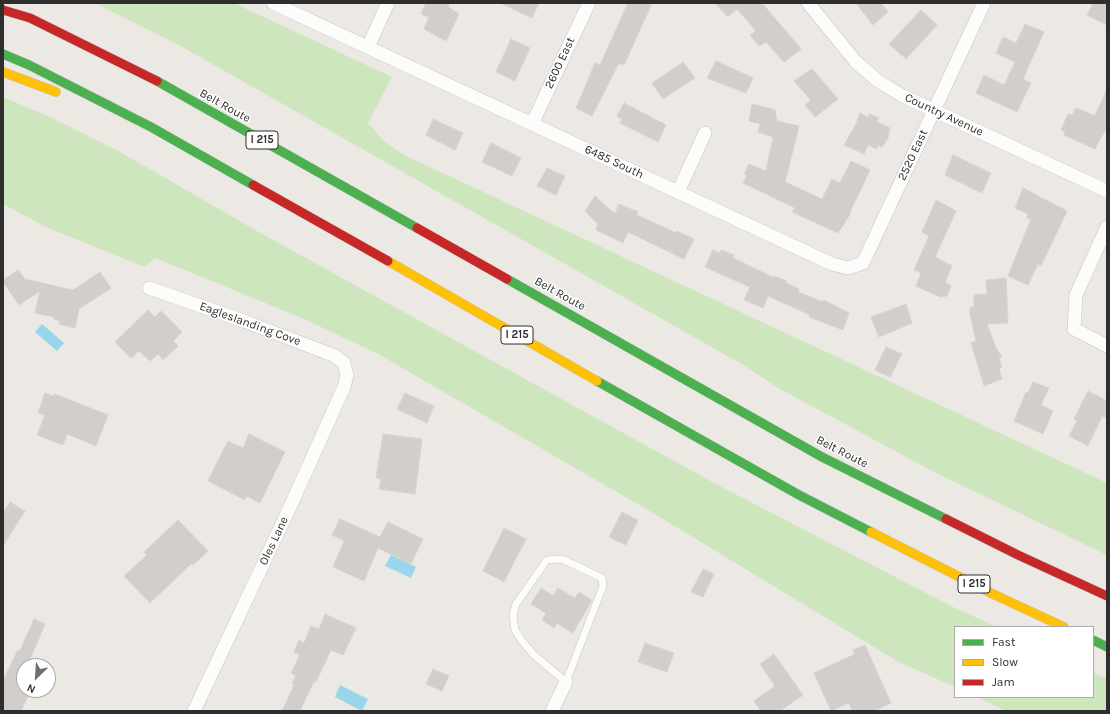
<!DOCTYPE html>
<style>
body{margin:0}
#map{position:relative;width:1110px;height:714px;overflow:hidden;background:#ece8e4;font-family:Karla,sans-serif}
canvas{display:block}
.frame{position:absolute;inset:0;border:4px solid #2e2e2e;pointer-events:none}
.legend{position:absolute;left:954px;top:626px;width:140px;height:72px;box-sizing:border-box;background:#fff;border:1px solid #ababab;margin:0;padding:5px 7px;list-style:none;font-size:12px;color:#2e2e2e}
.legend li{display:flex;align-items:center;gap:8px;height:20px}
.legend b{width:20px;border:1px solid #ababab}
.north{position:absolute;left:16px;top:658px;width:40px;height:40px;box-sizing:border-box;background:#fff;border:1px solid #ababab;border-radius:50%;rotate:205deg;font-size:11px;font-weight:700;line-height:16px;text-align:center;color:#2e2e2e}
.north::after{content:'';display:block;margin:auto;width:14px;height:18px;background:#706f6e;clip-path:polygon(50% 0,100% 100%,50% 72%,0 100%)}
</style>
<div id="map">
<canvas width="1110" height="714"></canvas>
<div class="frame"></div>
<ul class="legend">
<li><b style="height:5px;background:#4caf50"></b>Fast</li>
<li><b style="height:5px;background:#ffc107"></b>Slow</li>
<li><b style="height:5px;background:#c62828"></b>Jam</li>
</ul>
<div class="north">N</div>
</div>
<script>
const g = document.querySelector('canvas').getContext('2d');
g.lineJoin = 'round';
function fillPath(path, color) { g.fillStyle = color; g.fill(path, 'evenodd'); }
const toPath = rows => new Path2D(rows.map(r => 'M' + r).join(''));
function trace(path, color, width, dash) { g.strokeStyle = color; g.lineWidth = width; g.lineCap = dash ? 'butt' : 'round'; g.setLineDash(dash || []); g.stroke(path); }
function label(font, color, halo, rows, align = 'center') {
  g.font = font + ' Karla,sans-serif'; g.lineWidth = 3; g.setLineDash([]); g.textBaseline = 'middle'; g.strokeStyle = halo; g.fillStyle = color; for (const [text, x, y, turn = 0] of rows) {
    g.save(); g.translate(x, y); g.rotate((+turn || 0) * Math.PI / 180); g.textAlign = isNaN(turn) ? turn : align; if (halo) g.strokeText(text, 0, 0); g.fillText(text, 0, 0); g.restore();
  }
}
fillPath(toPath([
 [95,3,234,3,392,77,368,123,384,141,404,155,1107,483,1107,555,936,473,780,389,745,366,177,44],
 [3,97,50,117,122,153,264,235,714,483,953,607,997,627,955,627,955,687,897,661,653,513,378,354,302,318,155,258,144,267,46,227,3,204],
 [1093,672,1107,679,1107,711,1006,711,977,697,1093,697]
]), '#cee6be');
fillPath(toPath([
 [42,324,64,343,57,351,35,332],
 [391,555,416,567,411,578,385,566],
 [340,685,368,699,362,711,335,697]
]), '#99d6ec');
const building = toPath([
 [426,3,450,3,448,7,459,14,446,41,424,29,429,17,421,14,426,3],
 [500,3,539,3,532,18,500,3],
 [628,3,652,3,624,65,619,63,592,116,576,108,595,63,600,65,628,3],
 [715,3,762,3,801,49,784,62,766,42,759,46,750,35,756,31,737,9,728,17,715,3],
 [856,3,881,3,888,12,873,25,856,3],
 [1093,3,1107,3,1107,25,1087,15,1093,3],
 [921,10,937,25,906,59,889,44,921,10],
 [1025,24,1044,32,1023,79,1031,83,1017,112,976,93,984,75,1004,85,1015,62,996,53,1003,37,1016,43,1025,24],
 [511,39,530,48,515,81,496,72,511,39],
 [716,61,753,78,746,93,707,78,716,61],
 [683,62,695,78,663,99,652,83,683,62],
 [812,69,838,99,815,117,805,105,811,100,794,81,812,69],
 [1107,89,1107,127,1095,149,1064,135,1065,132,1061,130,1068,114,1072,115,1076,108,1095,116,1107,89],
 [624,103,666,125,658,142,620,123,622,119,617,116,624,103],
 [752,104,775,110,777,121,799,126,785,182,822,199,832,179,840,183,851,161,870,170,850,212,851,213,838,233,792,212,795,208,743,183,747,175,744,174,749,164,766,171,773,137,758,132,760,124,749,121,752,104],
 [860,113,868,117,869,114,879,118,877,122,890,128,888,138,882,147,878,145,877,149,868,145,864,154,844,145,856,124,860,113],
 [433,119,463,133,455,150,426,135,433,119],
 [491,143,521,158,512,176,482,162,491,143],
 [953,155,991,173,982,193,945,175,953,155],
 [547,168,565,176,556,195,537,186,547,168],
 [1023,188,1067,211,1041,266,1038,264,1028,285,1008,276,1031,219,1027,218,1028,214,1015,208,1023,188],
 [595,196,615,214,619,204,638,212,637,215,676,233,677,231,694,239,684,259,628,232,623,243,596,230,598,224,585,211,595,196],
 [936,200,956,211,935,257,952,266,945,282,951,286,947,296,940,297,916,286,921,273,914,270,929,236,922,232,936,200],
 [713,250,720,253,721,250,734,255,733,258,773,277,774,276,787,281,786,283,799,289,798,292,823,302,824,300,849,313,843,330,809,317,810,315,768,296,763,308,744,300,750,287,705,267,713,250],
 [18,270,25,279,73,290,100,272,111,288,79,309,75,328,59,324,60,321,54,319,54,317,35,313,40,291,19,305,3,282,3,280,18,270],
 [1006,278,1008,323,987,324,996,348,1002,357,999,358,1002,367,999,369,1002,379,984,386,971,343,976,341,970,314,970,307,974,307,974,295,987,294,986,280,1006,278],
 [906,304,912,323,879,337,871,317,906,304],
 [148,310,155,317,161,311,182,332,173,341,178,346,163,360,158,354,150,361,139,351,131,358,115,342,148,310],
 [886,347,902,354,890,377,875,370,886,347],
 [1033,382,1049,388,1041,405,1053,411,1043,434,1014,421,1026,392,1028,393,1033,382],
 [1088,391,1107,401,1107,418,1102,416,1088,446,1069,436,1077,421,1074,419,1088,391],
 [45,393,54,396,55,394,108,415,96,446,67,434,63,445,37,435,45,415,38,413,45,393],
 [405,393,434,406,427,423,397,409,405,393],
 [249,434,285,452,260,503,247,496,245,500,208,481,228,441,243,448,249,434],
 [383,434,422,439,415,494,379,489,381,479,376,478,383,434],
 [10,502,25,511,3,546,3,513,10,502],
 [622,512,638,520,626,545,609,537,622,512],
 [340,519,380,537,388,522,423,539,411,564,378,548,364,581,333,567,344,541,332,535,340,519],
 [178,520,208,551,193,565,192,563,150,603,124,576,147,555,144,552,178,520],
 [504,528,526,539,504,582,483,571,504,528],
 [703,569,714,574,703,597,691,592,703,569],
 [541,588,553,596,558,588,575,598,579,592,592,600,573,633,557,623,554,628,542,620,546,613,531,604,541,588],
 [325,614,356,628,343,655,331,650,316,682,314,681,300,711,282,711,294,685,292,684,296,676,291,673,300,655,294,652,299,640,304,643,311,626,319,629,325,614],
 [34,619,45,624,27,666,24,666,24,690,31,690,21,711,3,711,3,680,18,650,20,651,34,619],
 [645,643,674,653,667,672,638,662,645,643],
 [865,645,891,703,874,711,852,711,849,703,831,711,814,673,855,654,853,650,865,645],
 [774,654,803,695,780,711,761,711,754,701,775,686,760,664,774,654],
 [433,669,449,676,442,691,426,684,433,669]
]);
fillPath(building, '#d1cecb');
trace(building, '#d7d4d0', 1);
const lane = toPath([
 [562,559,602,578,603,586,566,682,534,655,522,641,515,630,513,615,516,604,547,560,562,559]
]);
const street = toPath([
 [273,3,832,264,848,268,863,263,984,3],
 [808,3,856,62,878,81,903,96,1107,191],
 [368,47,388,3],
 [532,124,589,3],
 [678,192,705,133],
 [1107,227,1076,295,1074,329,1107,346],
 [149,288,244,321,335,356,344,363,347,375,344,387,290,507,194,711],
 [552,711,566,682]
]);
const fast = toPath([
 [3,54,29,65,151,127,253,185],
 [157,81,417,228],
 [507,279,822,457,946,519],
 [597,381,799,495,871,532],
 [1093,640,1107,647]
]);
const slow = toPath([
 [3,72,56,92],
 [388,261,597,381],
 [871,532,995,595,1064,627]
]);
const jam = toPath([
 [3,10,30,18,157,81],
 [253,185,388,261],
 [417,228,507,279],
 [946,519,1018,555,1107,596]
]);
trace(lane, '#c5c4c5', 8);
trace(street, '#c5c4c5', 14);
trace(fast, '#c6c5c4', 10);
trace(slow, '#c6c5c4', 10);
trace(jam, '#c6c5c4', 10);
trace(lane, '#fcfcfb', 7);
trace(street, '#fcfcfb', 13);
trace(fast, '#4caf50', 9);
trace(slow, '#ffc107', 9);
trace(jam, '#c62828', 9);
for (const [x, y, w] of [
 [262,140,32],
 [517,335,32],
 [974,584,32]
]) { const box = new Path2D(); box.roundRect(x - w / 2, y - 9, w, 18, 3); g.fillStyle = '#fff'; g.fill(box); trace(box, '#2e2e2e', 1); }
label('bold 11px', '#2e2e2e', null, [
 ["I 215",262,140],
 ["I 215",517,335],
 ["I 215",974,584]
]);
label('12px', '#2e2e2e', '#fff', [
 ["2600 East",560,63,-65],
 ["Belt Route",225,106,29],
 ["Country Avenue",944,115,25],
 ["2520 East",913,155,-65],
 ["6485 South",614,162,25],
 ["Belt Route",560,294,29],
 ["Eagleslanding Cove",250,324,20],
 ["Belt Route",842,452,27],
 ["Oles Lane",274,541,-65]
]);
</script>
